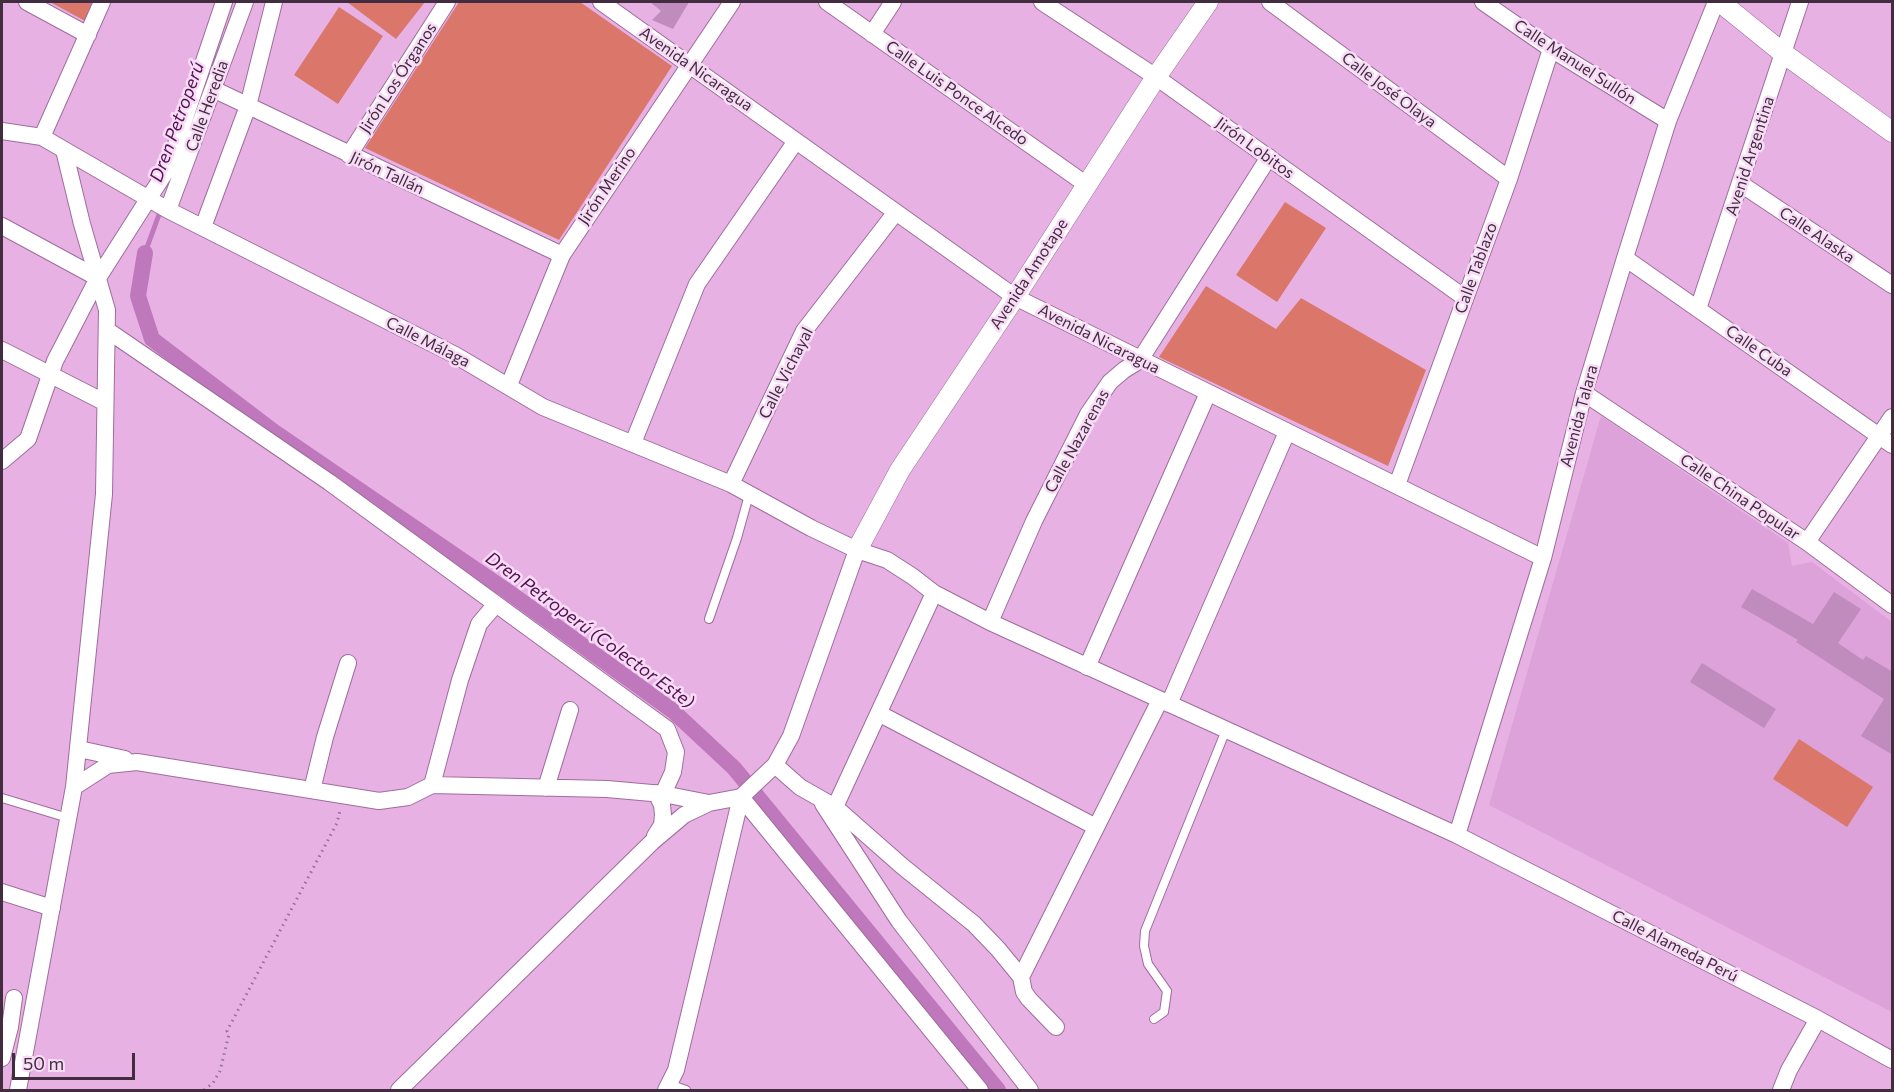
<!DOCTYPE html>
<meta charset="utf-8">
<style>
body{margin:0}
#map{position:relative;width:1894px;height:1092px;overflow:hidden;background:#e7b1e4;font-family:Commissioner,sans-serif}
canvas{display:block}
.frame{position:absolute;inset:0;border:3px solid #412c40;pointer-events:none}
.scale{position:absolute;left:12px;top:1053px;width:123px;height:27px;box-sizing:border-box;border:3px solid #412c40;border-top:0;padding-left:8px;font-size:18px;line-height:21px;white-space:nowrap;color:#412c40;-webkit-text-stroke:4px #f8dcf6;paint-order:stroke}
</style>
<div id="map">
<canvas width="1894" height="1092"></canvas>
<div class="frame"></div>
<div class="scale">50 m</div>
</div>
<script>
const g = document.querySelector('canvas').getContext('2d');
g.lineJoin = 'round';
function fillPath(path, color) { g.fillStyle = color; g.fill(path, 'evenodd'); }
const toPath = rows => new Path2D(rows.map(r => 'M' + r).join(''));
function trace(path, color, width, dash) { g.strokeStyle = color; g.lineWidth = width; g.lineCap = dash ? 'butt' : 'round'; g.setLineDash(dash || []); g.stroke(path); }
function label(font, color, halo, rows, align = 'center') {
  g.font = font + ' Commissioner,sans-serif'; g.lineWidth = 5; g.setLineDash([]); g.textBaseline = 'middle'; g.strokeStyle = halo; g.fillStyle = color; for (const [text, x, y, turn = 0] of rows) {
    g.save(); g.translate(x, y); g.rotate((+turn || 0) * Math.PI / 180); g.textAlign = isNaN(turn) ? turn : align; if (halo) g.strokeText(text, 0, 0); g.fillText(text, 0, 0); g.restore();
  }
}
fillPath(toPath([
 [1601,416,1788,543,1792,566,1812,562,1892,622,1892,1012,1489,805]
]), '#dda2da');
fillPath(toPath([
 [50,2,93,2,85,21],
 [347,2,425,2,396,39],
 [459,2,580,2,672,66,559,240,365,148],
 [339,7,383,36,338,104,294,75],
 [1285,202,1326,228,1277,302,1236,275],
 [1206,286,1276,329,1301,298,1426,370,1388,466,1159,357],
 [1799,739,1873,787,1847,827,1773,779]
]), '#db776a');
trace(toPath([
 [145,253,161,209]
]), '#c078bd', 5);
trace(toPath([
 [145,253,138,296,152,339,273,431,510,593,673,711,734,768,998,1090]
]), '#c078bd', 16);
fillPath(toPath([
 [650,2,689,2,673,29,652,20,661,11],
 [1752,589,1813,624,1834,592,1861,609,1838,643,1863,660,1866,656,1893,672,1893,755,1861,736,1884,699,1796,642,1798,640,1741,607],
 [1702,663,1776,709,1764,728,1690,682]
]), '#c08cbd');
const service = toPath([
 [709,619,737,538,749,495],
 [2,798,68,818],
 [1154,1019,1164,1012,1167,991,1148,964,1144,946,1145,931,1226,730],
 [669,1084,686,1090]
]);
const minor = toPath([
 [27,2,88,35],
 [601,2,1015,297,1543,558],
 [827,2,1087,185],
 [1042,2,1156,77,1465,298],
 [1270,2,1509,179],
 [1483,2,1551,49,1668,121],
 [872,34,893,2],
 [213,89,562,255],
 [2,131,42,137,168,210,455,355,543,407,731,484,811,528,857,550,887,560,912,576,934,593,990,622,1457,835,1818,1019,1892,1060],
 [42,137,102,2],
 [349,155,447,2],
 [1741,184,1892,285],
 [168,210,245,2],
 [2,226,98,278],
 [203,227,248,106,274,2],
 [1625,258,1892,445],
 [1698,309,1800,2],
 [107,330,329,482,667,729,676,752,673,772,663,794],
 [2,350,104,402],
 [509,385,562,255,732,2],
 [1584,393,1807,542,1892,605],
 [633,443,697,284,796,141],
 [2,461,28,439,55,361,98,278,168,168,224,2],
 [731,484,804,331,896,212],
 [1397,485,1509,179,1551,49],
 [1807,542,1892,417],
 [990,622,1034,521,1088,414,1110,382,1124,370,1140,360,1269,157],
 [1087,667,1208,393],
 [1169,704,1287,432],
 [880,714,1096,827],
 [79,749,125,759],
 [775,765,800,787,835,807,902,866,974,924,998,949,1021,977,1024,992,1029,999,1056,1027],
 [432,785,460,680,479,624,496,604],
 [74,787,108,765,137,762,379,801,408,797,432,785,607,789,663,794,709,803,741,797,775,765,791,736,857,550],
 [546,788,570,710],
 [312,790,325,737,348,663],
 [741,797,980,1090],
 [823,804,899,921,1030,1090],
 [835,807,934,593],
 [1457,835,1543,558,1584,393,1625,258,1668,121,1716,2],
 [655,836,662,825,663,815,662,805,656,793],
 [2,892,52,908],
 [1021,977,1160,700],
 [2,1058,10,1027,14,998],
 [18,1090,74,787,104,494,107,310,82,224,64,150],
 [399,1090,652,842,684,815,709,803],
 [666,1090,676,1070,741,797],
 [1781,1090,1789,1070,1818,1019]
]);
const tertiary = toPath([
 [1720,2,1783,53,1892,132],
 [857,550,900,470,1015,297,1156,77,1208,2]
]);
trace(service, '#9f6d9d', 10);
trace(minor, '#9f6d9d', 18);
trace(tertiary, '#9f6d9d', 21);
trace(toPath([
 [204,1090,213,1083,220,1071,229,1034,227,1031,337,823,340,811]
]), '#987296', 3, [1.5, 4.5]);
trace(service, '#fff', 8);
trace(minor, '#fff', 16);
trace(tertiary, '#fff', 20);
label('16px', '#412c40', '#f8dcf6', [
 ["Calle Manuel Sullón",1575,62,33],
 ["Avenida Nicaragua",696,69,35],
 ["Jirón Los Órganos",398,78,-57],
 ["Calle José Olaya",1389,90,37],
 ["Calle Luis Ponce Alcedo",957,93,35],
 ["Calle Heredia",207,106,-70],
 ["Jirón Lobitos",1255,148,36],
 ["Avenid Argentina",1750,156,-72],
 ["Jirón Tallán",387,173,25],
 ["Jirón Merino",607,186,-56],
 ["Calle Alaska",1817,235,34],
 ["Calle Tablazo",1476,268,-70],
 ["Avenida Amotape",1029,274,-57],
 ["Avenida Nicaragua",1099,339,27],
 ["Calle Málaga",428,342,27],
 ["Calle Cuba",1759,351,35],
 ["Calle Vichayal",786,373,-63],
 ["Avenida Talara",1579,416,-75],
 ["Calle Nazarenas",1077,441,-61],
 ["Calle China Popular",1740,497,34],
 ["Calle Alameda Perú",1675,946,27]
]);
label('italic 18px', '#531153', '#f8dcf6', [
 ["Dren Petroperú",177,122,-70],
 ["Dren Petroperú (Colector Este)",590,630,36]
]);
</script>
